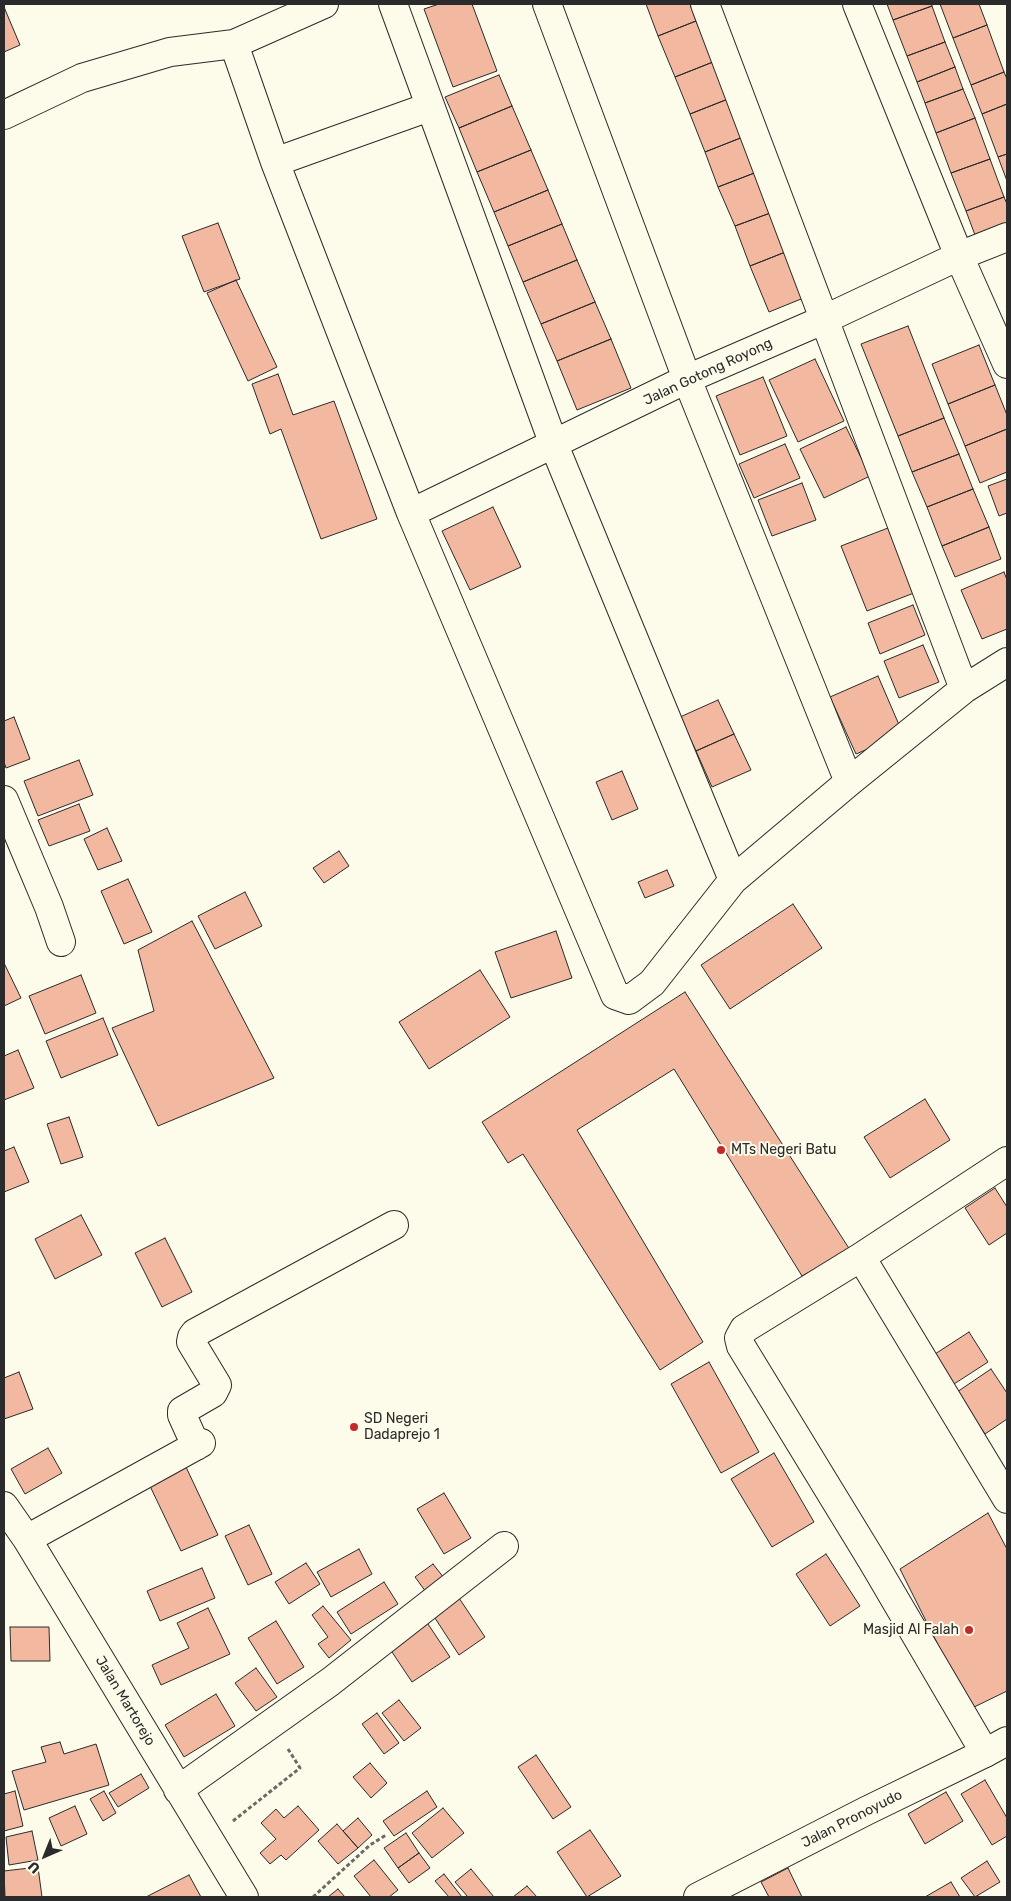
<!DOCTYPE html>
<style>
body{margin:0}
#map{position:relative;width:1011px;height:1901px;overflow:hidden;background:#fdfbea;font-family:Rubik,sans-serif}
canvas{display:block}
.frame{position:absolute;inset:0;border:5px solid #2b2b2b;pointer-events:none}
.north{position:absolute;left:20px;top:1831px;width:50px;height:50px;-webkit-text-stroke:4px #fdfbea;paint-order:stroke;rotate:224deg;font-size:14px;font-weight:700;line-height:20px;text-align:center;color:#2b2b2b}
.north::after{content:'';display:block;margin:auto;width:18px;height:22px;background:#2b2b2b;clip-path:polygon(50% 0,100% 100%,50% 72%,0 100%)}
</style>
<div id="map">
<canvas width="1011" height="1901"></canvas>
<div class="frame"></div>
<div class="north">U</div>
</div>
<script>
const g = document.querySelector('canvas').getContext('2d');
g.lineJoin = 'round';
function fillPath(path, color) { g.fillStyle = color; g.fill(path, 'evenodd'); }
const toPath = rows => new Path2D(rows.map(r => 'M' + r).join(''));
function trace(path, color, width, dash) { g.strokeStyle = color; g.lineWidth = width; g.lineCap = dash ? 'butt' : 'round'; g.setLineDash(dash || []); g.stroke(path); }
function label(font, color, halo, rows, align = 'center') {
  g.font = font + ' Rubik,sans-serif'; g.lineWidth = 4; g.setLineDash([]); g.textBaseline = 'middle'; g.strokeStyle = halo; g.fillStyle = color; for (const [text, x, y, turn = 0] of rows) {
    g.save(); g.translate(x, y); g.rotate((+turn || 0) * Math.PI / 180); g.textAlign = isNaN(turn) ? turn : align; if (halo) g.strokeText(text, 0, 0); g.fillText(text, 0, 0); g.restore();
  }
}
const building = toPath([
 [439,4,472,4,497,71,453,87,424,9,439,4],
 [646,4,690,4,696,21,658,36,646,4],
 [887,4,931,4,932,6,893,20,887,4],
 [940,4,979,4,987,25,953,38,940,4],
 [932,6,945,42,907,56,893,20,932,6],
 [4,7,20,45,4,52,4,7],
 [696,21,713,62,675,77,658,36,696,21],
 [987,25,1004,72,971,85,953,38,987,25],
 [945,42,955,67,917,82,907,56,945,42],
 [713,62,728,99,690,114,675,77,713,62],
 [955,67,963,89,925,103,917,82,955,67],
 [1004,72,1007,79,1007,104,982,114,971,85,1004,72],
 [499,75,512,106,459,128,445,97,499,75],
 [963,89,975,118,936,133,925,103,963,89],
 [728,99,743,137,705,152,690,114,728,99],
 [1007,104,1007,154,998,157,982,114,1007,104],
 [512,106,531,150,477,172,459,128,512,106],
 [975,118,990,159,951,173,936,133,975,118],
 [743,137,757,172,718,187,705,152,743,137],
 [531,150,548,190,494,212,477,172,531,150],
 [1007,154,1007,181,998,157,1007,154],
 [990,159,1004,197,966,211,951,173,990,159],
 [757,172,773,212,735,226,718,187,757,172],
 [548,190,562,224,508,246,494,212,548,190],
 [1004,197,1007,204,1007,223,975,235,966,211,1004,197],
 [773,212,788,251,750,266,735,226,773,212],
 [218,223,240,279,204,292,182,236,218,223],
 [562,224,577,260,523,282,508,246,562,224],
 [788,251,806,297,769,312,750,266,788,251],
 [577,260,595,302,541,324,523,282,577,260],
 [236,280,277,367,248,381,207,293,236,280],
 [595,302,611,339,557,361,541,324,595,302],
 [908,326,944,418,898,436,861,344,908,326],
 [611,339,631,388,577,410,557,361,611,339],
 [979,345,995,385,948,404,932,364,979,345],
 [815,359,844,421,798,442,769,380,815,359],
 [278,374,293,415,334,401,377,519,321,539,281,429,270,434,252,384,278,374],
 [763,377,787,436,740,455,716,396,763,377],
 [995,385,1007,415,1007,429,965,446,948,404,995,385],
 [944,418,959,454,912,472,898,436,944,418],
 [846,427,870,476,824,498,800,449,846,427],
 [1007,429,1007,472,980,483,965,446,1007,429],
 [785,444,800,478,754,498,739,464,785,444],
 [959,454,973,489,927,507,912,472,959,454],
 [1007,479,1007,513,999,516,988,486,1007,479],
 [802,483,816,520,772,536,758,500,802,483],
 [973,489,989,527,942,546,927,507,973,489],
 [493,507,521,567,470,590,442,531,493,507],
 [989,527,1001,559,955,577,942,546,989,527],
 [888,528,914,593,867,611,841,546,888,528],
 [1004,572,1007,580,1007,629,982,639,961,590,1004,572],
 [913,605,925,635,880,654,868,623,913,605],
 [923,645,939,682,899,698,884,661,923,645],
 [878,676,903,734,856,754,830,697,878,676],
 [718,700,734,734,696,751,680,717,718,700],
 [14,717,30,759,6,768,4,762,4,721,14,717],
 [734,734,751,770,712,787,696,751,734,734],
 [79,760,93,795,38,816,24,781,79,760],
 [622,771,638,809,612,820,596,782,622,771],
 [79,804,90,831,49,846,38,820,79,804],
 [107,828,122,861,98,870,84,839,107,828],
 [339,851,349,866,324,883,313,868,339,851],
 [667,870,674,886,645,898,638,882,667,870],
 [128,879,152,932,124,944,101,891,128,879],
 [245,892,262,926,215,949,198,916,245,892],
 [793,904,822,948,730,1009,701,965,793,904],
 [192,921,274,1078,158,1126,112,1028,154,1011,138,950,192,921],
 [556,931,572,978,511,998,495,952,556,931],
 [4,963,21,998,4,1006,4,963],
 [480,970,510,1017,429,1069,399,1022,480,970],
 [81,975,96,1013,45,1034,29,996,81,975],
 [685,992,850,1250,802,1276,674,1069,577,1130,703,1342,660,1370,523,1154,508,1163,482,1122,685,992],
 [103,1018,118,1055,61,1078,46,1041,103,1018],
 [18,1050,34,1088,4,1100,4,1056,18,1050],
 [925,1099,950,1140,890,1178,864,1137,925,1099],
 [69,1117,83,1157,61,1164,47,1124,69,1117],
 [14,1147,29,1182,4,1192,4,1151,14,1147],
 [995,1188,1007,1207,1007,1233,989,1245,965,1208,995,1188],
 [81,1215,102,1255,55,1279,35,1239,81,1215],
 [165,1238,192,1292,162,1307,135,1253,165,1238],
 [969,1332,988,1362,954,1384,935,1354,969,1332],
 [709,1362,759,1452,721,1473,671,1384,709,1362],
 [991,1369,1007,1393,1007,1419,985,1434,957,1392,991,1369],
 [19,1372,33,1409,4,1419,4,1378,19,1372],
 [48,1448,62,1473,25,1494,11,1469,48,1448],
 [774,1453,814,1522,772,1547,731,1479,774,1453],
 [186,1467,218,1535,181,1551,149,1484,186,1467],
 [444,1493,471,1538,444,1554,417,1509,444,1493],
 [988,1513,1007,1549,1007,1691,970,1709,900,1569,988,1513],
 [249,1525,272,1574,248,1585,225,1536,249,1525],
 [359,1549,372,1574,331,1597,317,1572,359,1549],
 [826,1554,860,1606,830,1626,796,1574,826,1554],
 [306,1563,320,1584,289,1604,275,1582,306,1563],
 [433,1564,444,1578,426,1592,415,1577,433,1564],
 [202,1568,215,1598,160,1621,147,1591,202,1568],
 [384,1582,398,1604,351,1634,337,1612,384,1582],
 [459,1598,485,1637,459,1655,433,1615,459,1598],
 [323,1606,351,1640,329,1658,318,1644,328,1637,312,1615,323,1606],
 [208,1608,230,1654,161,1685,152,1665,189,1648,177,1623,208,1608],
 [276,1621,304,1667,277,1684,248,1638,276,1621],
 [426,1621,450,1657,412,1682,388,1646,426,1621],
 [10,1627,49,1627,50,1661,11,1661,10,1627],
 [256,1668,277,1697,256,1711,235,1683,256,1668],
 [216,1694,235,1726,184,1757,165,1725,216,1694],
 [399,1700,421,1728,404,1741,382,1713,399,1700],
 [377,1713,399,1743,384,1754,362,1724,377,1713],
 [60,1742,64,1754,96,1744,109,1785,24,1810,12,1771,46,1762,41,1747,60,1742],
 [536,1755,571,1807,553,1819,518,1767,536,1755],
 [370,1763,387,1783,371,1798,353,1777,370,1763],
 [141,1774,149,1788,118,1807,109,1793,141,1774],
 [985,1780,1007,1818,1007,1836,992,1845,961,1794,985,1780],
 [15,1791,23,1826,4,1831,4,1794,15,1791],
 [104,1791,116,1813,103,1821,90,1799,104,1791],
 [427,1791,437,1807,394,1836,383,1821,427,1791],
 [946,1792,963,1821,925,1844,908,1814,946,1792],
 [75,1806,87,1834,61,1846,49,1818,75,1806],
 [298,1806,319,1830,286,1860,281,1855,270,1864,260,1853,276,1839,261,1823,276,1809,284,1818,298,1806],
 [443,1808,464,1833,432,1858,412,1833,443,1808],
 [358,1818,372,1835,358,1848,343,1831,358,1818],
 [337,1824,358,1848,338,1864,318,1841,337,1824],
 [590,1830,621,1876,587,1897,557,1852,590,1830],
 [32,1831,38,1860,9,1865,6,1837,32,1831],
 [406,1833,419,1853,398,1868,384,1848,406,1833],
 [419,1853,430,1868,409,1883,398,1868,419,1853],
 [374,1860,398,1890,389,1897,371,1897,354,1876,374,1860],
 [987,1861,1000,1882,975,1897,961,1878,987,1861],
 [38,1867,42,1897,5,1897,4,1871,38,1867],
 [788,1868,802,1897,769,1897,761,1882,788,1868],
 [471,1869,494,1897,468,1897,455,1882,471,1869],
 [444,1874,462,1897,449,1897,435,1881,444,1874],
 [189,1875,201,1897,146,1897,189,1875],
 [951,1882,960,1897,925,1897,951,1882],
 [527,1886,537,1897,513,1897,527,1886],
 [338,1889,345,1897,328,1897,338,1889]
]);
fillPath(building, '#f2b8a0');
trace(building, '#2b2b2b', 1);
const minor = toPath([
 [393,4,554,445,733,880],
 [547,4,687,379,849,782],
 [705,4,964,689],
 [857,4,959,256,1007,364],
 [234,44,275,162,411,513,615,995,629,1000,652,983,733,880,849,782,964,689,1007,662],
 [4,115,82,78,170,52,234,44,324,4],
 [275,162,429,107],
 [411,513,687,379,823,320,959,256,1007,237],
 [4,800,49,907,61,942],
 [1007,1161,861,1257,1007,1499],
 [861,1257,744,1329,739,1338,741,1346,873,1562,985,1753],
 [196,1446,182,1415,182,1411,213,1393,217,1385,191,1342,192,1337,195,1333,394,1225],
 [4,1506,27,1539,244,1897],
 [27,1539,201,1443],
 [178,1790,330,1682,504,1546]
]);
const major = toPath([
 [698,1897,866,1811,985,1753,1007,1741]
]);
trace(minor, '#2b2b2b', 30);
trace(major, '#2b2b2b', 30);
trace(toPath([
 [233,1821,300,1768,288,1749],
 [313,1897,370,1845,386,1835]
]), '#6a6964', 3, [4, 2.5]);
trace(minor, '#fdfbea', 28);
trace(major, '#fdfbea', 28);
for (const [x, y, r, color] of [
 [721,1150,5,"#c62828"],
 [354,1427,5,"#c62828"],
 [969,1630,5,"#c62828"]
]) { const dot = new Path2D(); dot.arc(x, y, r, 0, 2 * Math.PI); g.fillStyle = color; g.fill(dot); trace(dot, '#fdfbea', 2); }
label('14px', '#2b2b2b', '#fdfbea', [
 ["Jalan Gotong Royong",708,372,-25],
 ["Jalan Martorejo",125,1701,59],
 ["Jalan Pronoyudo",852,1819,-27]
]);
label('14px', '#2b2b2b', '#fdfbea', [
 ["MTs Negeri Batu",731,1150],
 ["SD Negeri",364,1419],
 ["Dadaprejo 1",364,1435],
 ["Masjid Al Falah",959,1630,"right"]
], 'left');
</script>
